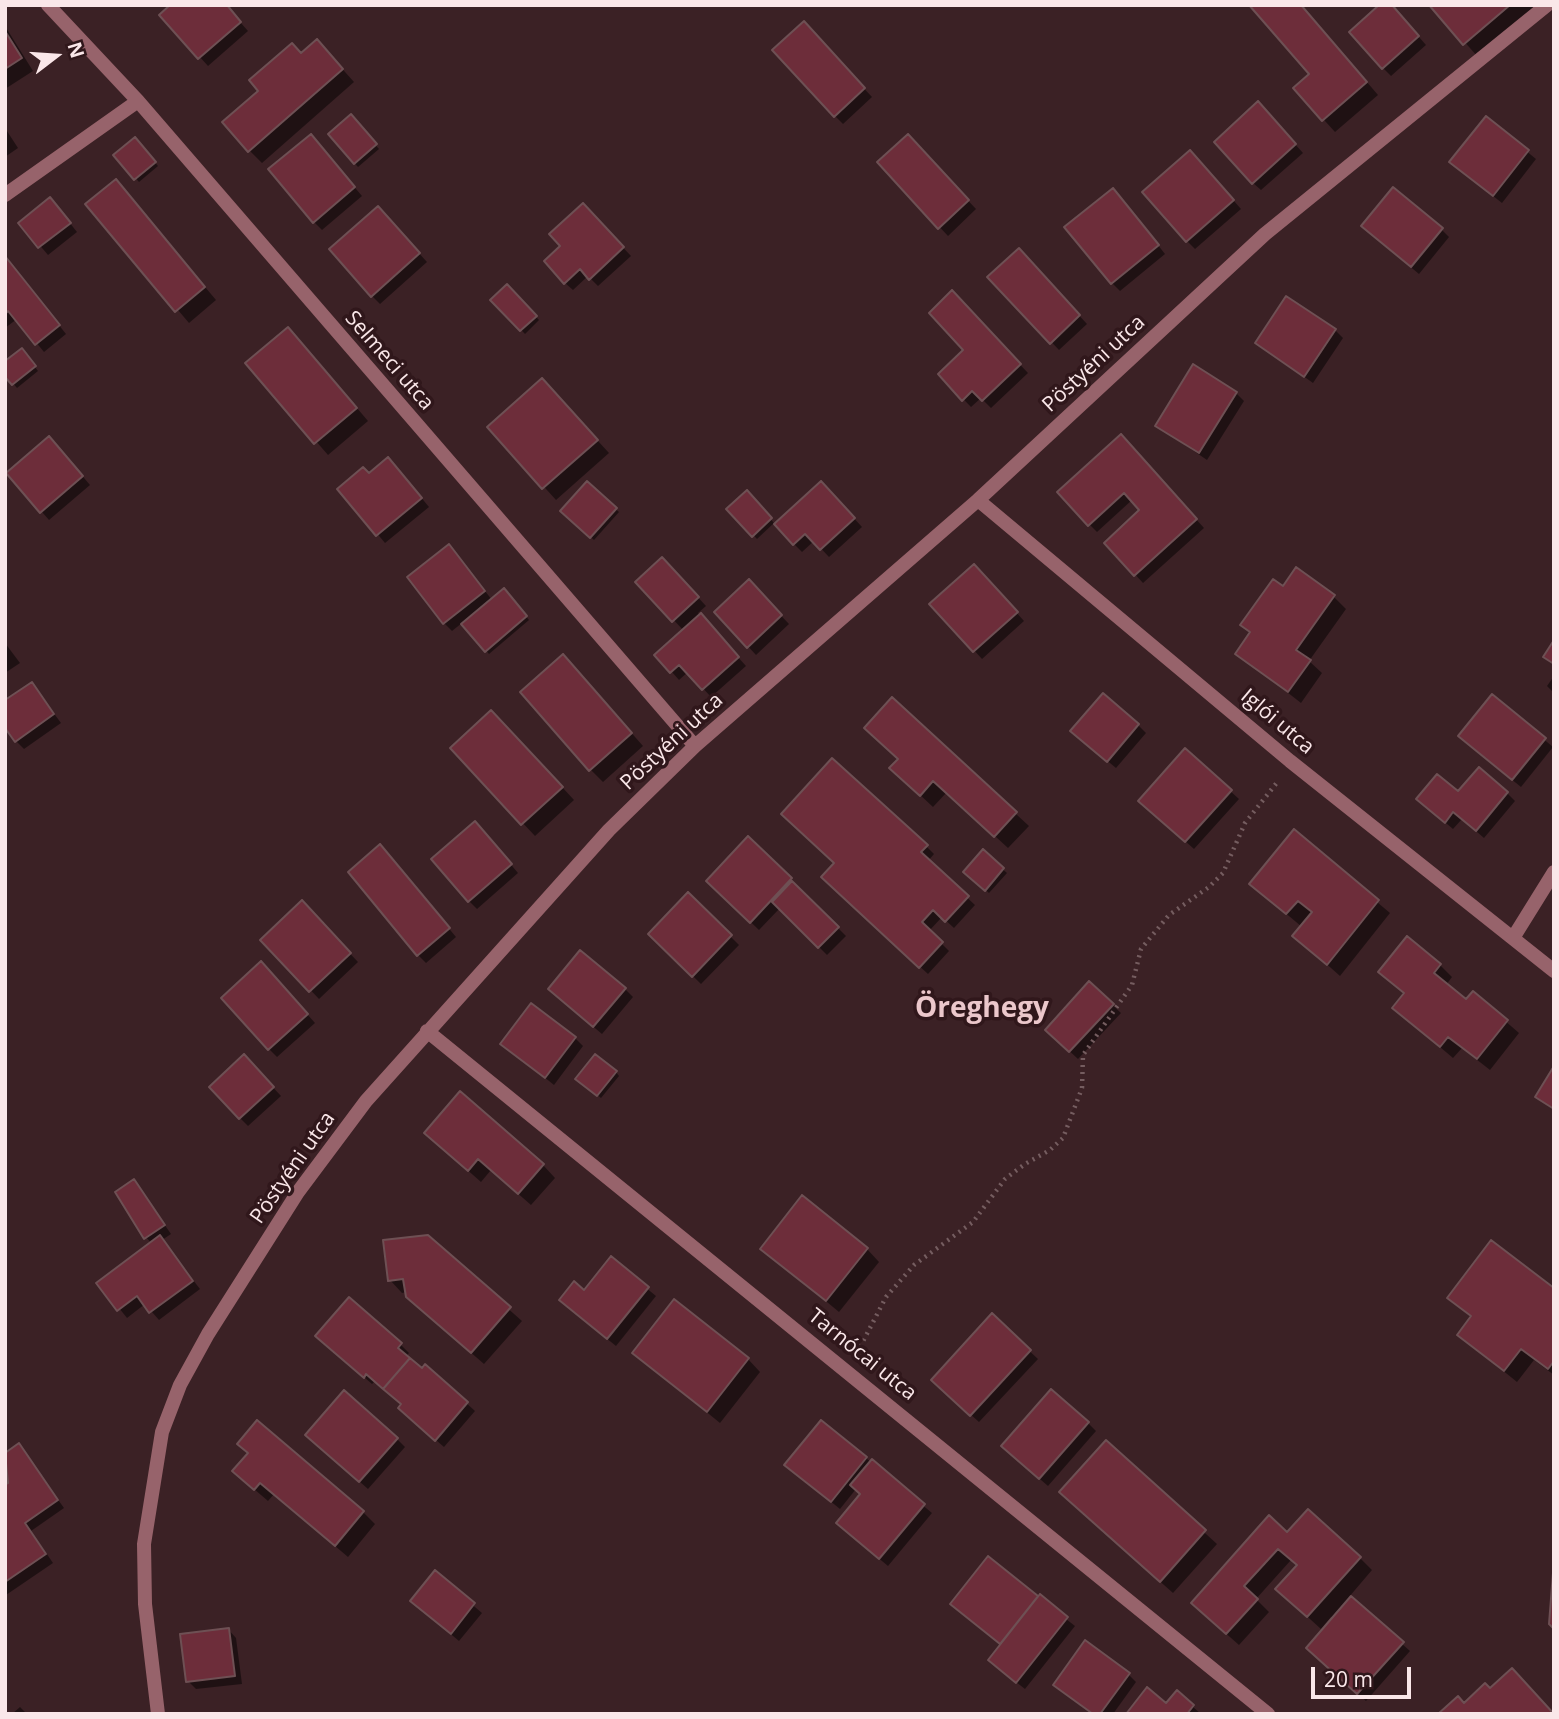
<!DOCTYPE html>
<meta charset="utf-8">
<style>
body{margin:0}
#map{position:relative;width:1559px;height:1719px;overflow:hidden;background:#3b2125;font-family:"Open Sans",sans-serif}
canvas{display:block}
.frame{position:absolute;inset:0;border:7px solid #fae7e9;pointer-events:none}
.north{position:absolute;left:21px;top:21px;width:70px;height:70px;-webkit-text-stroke:5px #30171b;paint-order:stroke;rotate:73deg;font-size:19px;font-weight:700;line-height:28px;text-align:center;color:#fae7e9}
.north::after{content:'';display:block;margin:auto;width:24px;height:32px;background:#fae7e9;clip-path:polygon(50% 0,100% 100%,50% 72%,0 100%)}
.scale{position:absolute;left:1311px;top:1667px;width:100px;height:32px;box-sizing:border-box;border:4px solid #fae7e9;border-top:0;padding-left:9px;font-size:21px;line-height:24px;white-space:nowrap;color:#fae7e9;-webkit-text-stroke:5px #30171b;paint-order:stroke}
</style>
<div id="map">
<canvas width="1559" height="1719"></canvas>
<div class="frame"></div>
<div class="north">N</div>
<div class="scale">20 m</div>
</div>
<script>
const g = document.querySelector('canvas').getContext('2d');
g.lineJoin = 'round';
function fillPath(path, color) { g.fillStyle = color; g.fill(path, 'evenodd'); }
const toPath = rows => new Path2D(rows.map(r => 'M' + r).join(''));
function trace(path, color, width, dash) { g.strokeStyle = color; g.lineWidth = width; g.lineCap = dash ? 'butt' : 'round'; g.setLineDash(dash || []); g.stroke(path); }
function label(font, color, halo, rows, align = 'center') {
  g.font = font + ' "Open Sans",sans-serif'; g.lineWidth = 7; g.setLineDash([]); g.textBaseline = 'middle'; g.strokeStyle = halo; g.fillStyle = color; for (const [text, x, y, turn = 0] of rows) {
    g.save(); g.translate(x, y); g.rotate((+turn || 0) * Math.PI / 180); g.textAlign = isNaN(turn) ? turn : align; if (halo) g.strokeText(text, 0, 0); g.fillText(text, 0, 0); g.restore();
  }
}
fillPath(toPath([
 [225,5,248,31,208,66,162,15],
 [1301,5,1378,95,1335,132,1295,88,1311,74],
 [1391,5,1426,45,1391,76,1383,68],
 [1432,5,1531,5,1534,8,1477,56],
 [5,26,33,71,5,89],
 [811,32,872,97,843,124,835,116],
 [329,54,354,82,262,163,249,150,301,55],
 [1266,112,1303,153,1261,190,1253,183],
 [351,117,379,149,358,167,330,135],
 [1486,118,1536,159,1502,203,1460,170],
 [5,128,18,148,5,157],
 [138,143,158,166,139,182,116,155],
 [318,144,362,196,322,230,314,222],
 [915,144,976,209,948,236,879,162],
 [1198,160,1241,209,1195,249,1187,241],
 [116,181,216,300,189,323,88,204],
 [1121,198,1165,254,1120,291,1112,283],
 [583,205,631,256,598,286,588,276,573,290,565,283,562,246],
 [58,208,77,232,48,255,21,223],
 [386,217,427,262,380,304,372,296],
 [1441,229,1449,237,1419,274,1371,234],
 [5,257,66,334,44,352,17,319,5,328],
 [1027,259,1087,324,1059,350,990,277],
 [507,287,539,320,525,334,493,300],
 [952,293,1028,373,991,408,981,398,971,407,940,375,966,350],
 [1335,330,1343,338,1313,383,1257,343],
 [300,341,368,421,328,455,248,363],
 [25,354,38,371,17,388,5,374],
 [554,393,609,453,556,500,490,427],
 [1236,393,1244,401,1207,460,1157,426],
 [1129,445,1204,528,1143,583,1106,543,1142,510,1132,500,1097,532,1089,524],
 [57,446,90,485,49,520,8,473],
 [396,467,429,507,385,543,340,489,369,475],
 [587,483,619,512,594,540,562,511],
 [829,491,862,527,829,557,814,541,802,552,794,544],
 [747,493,774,523,757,539,729,509],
 [457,555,492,600,507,594,529,620,489,654,462,623,452,631,444,623],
 [670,567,706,606,698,613,746,666,711,697,688,672,679,680,657,655,684,631,638,582],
 [982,574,1024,621,982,659,932,604],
 [749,582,789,624,756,655,717,613],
 [1283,588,1334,597,1346,609,1309,661,1322,673,1301,703,1237,653,1251,634,1243,625],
 [5,643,20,663,5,673],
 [575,669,643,746,603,782,590,769],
 [1554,676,1554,693,1547,686],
 [32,684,61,723,24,749,16,741],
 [1492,696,1553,747,1521,787,1468,744],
 [892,700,1029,826,1008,848,947,792,933,807,904,780],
 [504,724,574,800,535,836,452,748],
 [1138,725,1146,733,1116,768,1081,739],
 [1185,750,1239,799,1194,849,1149,809],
 [1458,793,1507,793,1515,801,1484,838,1462,819,1453,829,1427,807],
 [483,831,518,873,477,909,469,901],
 [1294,832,1390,913,1340,976,1295,936,1302,927,1251,884],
 [748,838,846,936,827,955,780,908,759,930,708,881],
 [926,846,934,854,928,861,975,905,954,928,942,917,929,931,949,951,928,974,831,885],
 [983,852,1007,873,989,893,966,872],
 [388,855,456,937,426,963,418,955],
 [688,894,739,945,701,984,650,934],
 [302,903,358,962,319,999,263,940],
 [1440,965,1452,977,1446,985,1466,1002,1473,993,1519,1033,1490,1070,1462,1048,1453,1058,1394,1008,1405,994,1380,972],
 [269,971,315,1023,277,1057,269,1049],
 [1090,984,1121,1013,1078,1059,1047,1030],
 [625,989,633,997,602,1034,558,997],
 [575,1038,583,1046,554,1085,503,1044],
 [252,1065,281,1096,248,1126,240,1118],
 [616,1072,619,1076,601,1098,581,1082],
 [439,1145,543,1165,555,1178,531,1205,491,1170,481,1182],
 [134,1181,171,1234,162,1240,200,1289,159,1320,145,1304,127,1318,99,1283,152,1244,146,1237],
 [427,1237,522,1321,484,1364,421,1309,407,1292,402,1293,390,1280],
 [762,1248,867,1249,879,1262,839,1312],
 [611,1259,656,1296,616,1346,569,1308],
 [1554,1291,1554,1375,1534,1360,1517,1382,1459,1335,1472,1318,1449,1298],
 [350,1300,401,1345,409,1353,406,1356,422,1370,426,1366,475,1411,444,1447,408,1416,403,1405,375,1381,372,1384,326,1344],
 [992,1316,1038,1359,979,1422,941,1388],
 [634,1353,748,1359,760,1372,720,1423],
 [1088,1423,1096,1431,1048,1486,1011,1454],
 [397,1439,405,1447,368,1489,316,1443],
 [1106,1443,1217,1544,1173,1593,1074,1505],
 [19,1445,64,1508,31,1531,53,1563,6,1595,5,1487,10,1484,5,1477,5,1455],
 [249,1454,363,1512,375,1524,348,1557,274,1494,268,1501,247,1483],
 [866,1458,932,1513,888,1566,846,1531,862,1495,856,1489,840,1509,786,1465],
 [1288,1534,1360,1558,1372,1570,1349,1597,1410,1651,1366,1701,1316,1656,1334,1619,1331,1617,1321,1629,1290,1601,1298,1566,1291,1560,1256,1599,1269,1612,1239,1645,1205,1615],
 [989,1559,1075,1626,1025,1689,998,1668,1002,1645,960,1612],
 [435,1573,482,1613,459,1641,421,1609],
 [228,1629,236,1638,242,1684,196,1689,188,1681],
 [1128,1674,1136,1682,1113,1714,1092,1714,1063,1692],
 [1177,1693,1201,1714,1128,1714,1166,1706],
 [20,1707,27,1714,12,1714]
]), '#0007');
const building = toPath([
 [170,5,227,5,241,22,198,59,159,15,170,5],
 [1249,5,1301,5,1367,82,1322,121,1293,88,1309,74,1249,5],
 [1379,5,1392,5,1419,36,1382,69,1349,32,1379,5],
 [1429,5,1457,6,1510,5,1463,45,1429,5],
 [804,21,865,88,834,117,772,50,804,21],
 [5,31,22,58,5,69,5,31],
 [317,39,343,69,248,152,222,122,258,91,249,80,292,43,301,53,317,39],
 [1258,101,1296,144,1252,184,1214,142,1258,101],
 [351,114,377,144,354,164,328,134,351,114],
 [1486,116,1529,150,1493,196,1449,162,1486,116],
 [311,134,355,187,313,223,268,169,311,134],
 [908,134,969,200,938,229,877,162,908,134],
 [135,137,156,162,134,180,113,155,135,137],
 [1190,150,1234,200,1186,242,1142,192,1190,150],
 [116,179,205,287,175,312,85,204,116,179],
 [1393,187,1443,228,1411,267,1361,226,1393,187],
 [1113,188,1159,245,1111,284,1064,227,1113,188],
 [50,197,71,223,38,248,18,223,50,197],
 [583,203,624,247,589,280,580,269,564,284,544,261,560,246,549,234,583,203],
 [378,206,420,253,371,297,329,249,378,206],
 [1019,248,1080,315,1050,344,987,277,1019,248],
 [5,256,60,325,35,345,8,311,5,314,5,256],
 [507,284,537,316,520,331,490,300,507,284],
 [952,290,1021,364,982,401,972,391,962,401,938,374,963,350,929,313,952,290],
 [1286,296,1336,329,1304,377,1255,343,1286,296],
 [288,327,357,408,314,444,245,363,288,327],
 [22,348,36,366,12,385,5,377,5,361,22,348],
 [1193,364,1237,392,1199,453,1155,426,1193,364],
 [542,378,598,440,542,489,487,427,542,378],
 [1121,434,1197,519,1134,576,1104,543,1139,510,1124,493,1088,526,1057,492,1121,434],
 [49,436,83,476,40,513,6,473,49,436],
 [388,457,422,498,376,536,337,489,363,467,369,473,388,457],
 [587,481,617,508,590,538,560,511,587,481],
 [821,481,855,518,820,550,805,534,793,545,774,524,821,481],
 [747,490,772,518,752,537,726,509,747,490],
 [449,544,485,591,443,624,407,577,449,544],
 [662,557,699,597,672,622,635,582,662,557],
 [974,564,1018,612,973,652,929,604,974,564],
 [1296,567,1335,595,1296,650,1311,660,1288,692,1235,654,1250,632,1240,625,1273,579,1283,586,1296,567],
 [749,579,782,615,747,648,714,612,749,579],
 [504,588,527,616,485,652,461,624,504,588],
 [701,613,739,657,702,690,679,665,670,673,654,655,701,613],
 [1554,640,1554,664,1543,657,1554,640],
 [563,654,632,733,589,771,520,692,563,654],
 [32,682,54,714,15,742,5,728,5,700,32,682],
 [1103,693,1139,724,1107,762,1070,731,1103,693],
 [1492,694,1546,738,1512,780,1458,736,1492,694],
 [892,697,1017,812,994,837,933,781,920,796,889,768,898,759,864,728,892,697],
 [491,710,563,787,521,825,450,748,491,710],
 [1185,748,1232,790,1185,842,1138,801,1185,748],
 [832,758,928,845,921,852,969,896,945,922,933,910,922,922,943,942,919,968,821,877,834,863,781,814,832,758],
 [1479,767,1508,792,1476,831,1453,812,1445,823,1416,799,1437,774,1458,791,1479,767],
 [475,821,512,864,468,902,431,859,475,821],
 [1294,829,1379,900,1327,965,1292,936,1312,912,1298,901,1286,914,1249,884,1294,829],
 [748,836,792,878,750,923,706,881,748,836],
 [380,844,450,928,417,956,348,872,380,844],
 [983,849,1004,868,985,891,963,872,983,849],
 [792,881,839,927,818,948,772,902,792,881],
 [688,892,732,935,692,977,648,934,688,892],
 [302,900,351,953,309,992,260,940,302,900],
 [1407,936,1441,964,1434,973,1466,999,1473,991,1508,1020,1477,1059,1448,1037,1440,1047,1392,1008,1404,993,1378,972,1407,936],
 [580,950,626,988,593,1027,548,989,580,950],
 [261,961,308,1014,268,1050,221,998,261,961],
 [1089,981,1114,1004,1069,1052,1045,1030,1089,981],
 [531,1003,576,1037,545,1078,500,1044,531,1003],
 [244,1054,274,1087,239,1119,209,1087,244,1054],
 [595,1054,617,1071,597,1096,575,1079,595,1054],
 [1554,1066,1554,1109,1535,1097,1554,1066],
 [460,1091,544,1164,518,1194,478,1159,468,1171,424,1133,460,1091],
 [134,1179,165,1225,144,1239,115,1192,134,1179],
 [802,1195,868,1248,826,1301,760,1249,802,1195],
 [160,1235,193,1281,149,1313,137,1296,117,1311,96,1283,160,1235],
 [428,1235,511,1307,471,1353,406,1297,403,1279,388,1281,383,1240,428,1235],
 [1491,1240,1554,1288,1554,1361,1548,1369,1521,1349,1504,1371,1457,1335,1471,1316,1447,1298,1491,1240],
 [611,1256,649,1287,607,1339,559,1300,574,1281,584,1290,611,1256],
 [349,1297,402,1343,398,1348,410,1358,383,1389,366,1374,364,1378,315,1336,349,1297],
 [674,1299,749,1358,707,1412,632,1353,674,1299],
 [992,1313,1031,1350,970,1416,931,1380,992,1313],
 [410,1358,422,1368,425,1364,468,1402,435,1441,398,1408,401,1404,383,1389,410,1358],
 [1051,1389,1089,1422,1039,1479,1001,1446,1051,1389],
 [344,1390,398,1438,359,1482,305,1435,344,1390],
 [257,1420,364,1511,335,1546,260,1483,254,1490,232,1471,248,1453,237,1444,257,1420],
 [821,1420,867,1457,831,1502,784,1465,821,1420],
 [1106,1440,1206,1530,1160,1582,1059,1492,1106,1440],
 [19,1443,58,1500,25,1523,46,1554,5,1582,5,1485,8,1483,5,1453,19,1443],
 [872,1459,925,1504,879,1559,836,1523,860,1494,850,1485,872,1459],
 [1308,1509,1361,1557,1307,1617,1275,1589,1297,1565,1278,1549,1244,1586,1258,1599,1226,1634,1191,1603,1269,1515,1287,1532,1308,1509],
 [988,1556,1038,1596,1000,1644,950,1604,988,1556],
 [1554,1560,1554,1629,1549,1624,1554,1560],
 [435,1570,475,1603,451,1634,410,1601,435,1570],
 [1040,1594,1068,1617,1016,1683,988,1660,1040,1594],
 [1351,1596,1404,1642,1357,1694,1306,1648,1351,1596],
 [229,1628,235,1676,186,1682,180,1634,229,1628],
 [1085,1640,1130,1673,1100,1714,1093,1714,1053,1685,1085,1640],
 [1512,1668,1554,1714,1438,1714,1458,1696,1464,1703,1485,1683,1490,1688,1512,1668],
 [1147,1687,1166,1703,1177,1690,1194,1705,1187,1714,1126,1714,1147,1687]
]);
fillPath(building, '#6d2d3a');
trace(building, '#6e5054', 2);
trace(toPath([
 [857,1353,886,1297,914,1265,973,1222,1005,1179,1025,1164,1050,1150,1063,1138,1082,1088,1083,1055,1132,985,1141,949,1169,915,1209,887,1223,873,1245,823,1279,780]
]), '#755d60', 4.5, [2, 5]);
trace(toPath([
 [48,5,138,101,695,746],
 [5,195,138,101],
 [978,500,1290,761,1554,971],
 [1513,938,1554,872],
 [427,1031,1268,1714],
 [158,1714,145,1604,144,1544,162,1432,180,1385,208,1334,298,1192,366,1101,609,830,695,746,978,500,1265,234,1547,5]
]), '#97636b', 14);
label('21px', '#fae7e9', '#30171b', [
 ["Selmeci utca",389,361,49],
 ["Pöstyéni utca",1094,364,-43],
 ["Iglói utca",1277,722,40],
 ["Pöstyéni utca",672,742,-43],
 ["Pöstyéni utca",293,1168,-55],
 ["Tarnócai utca",862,1355,39]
]);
label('bold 28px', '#ebc7cb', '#30171b', [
 ["Öreghegy",982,1009]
]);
</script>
